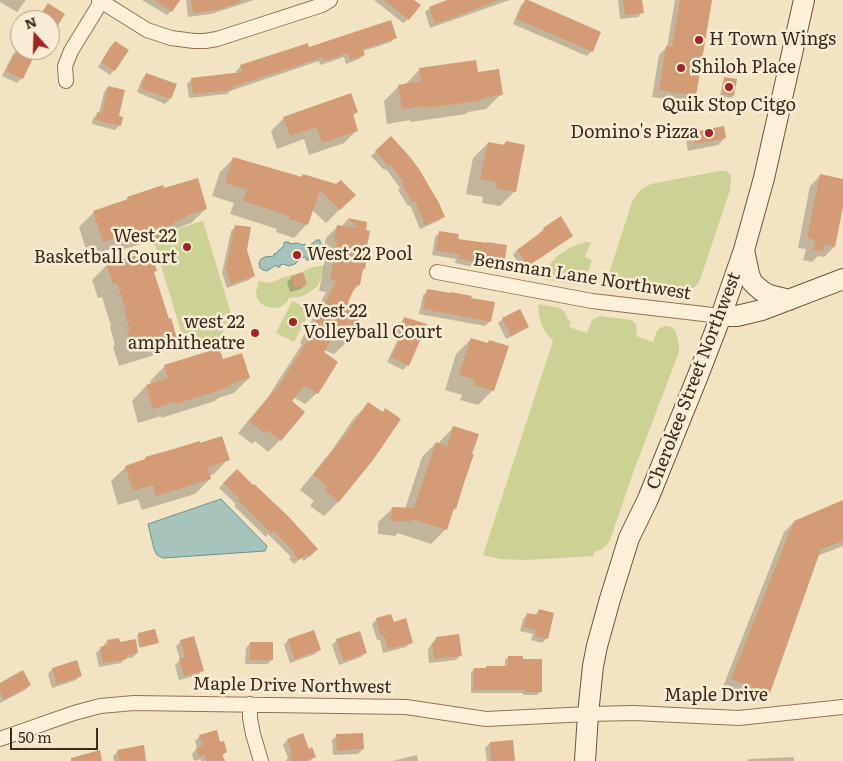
<!DOCTYPE html>
<style>
body{margin:0}
#map{position:relative;width:843px;height:761px;overflow:hidden;background:#f2e3c3;font-family:Literata,serif}
canvas{display:block}
.north{position:absolute;left:10px;top:10px;width:50px;height:50px;box-sizing:border-box;background:#f8edd4;border:1px solid #ada08b;border-radius:50%;rotate:340deg;font-size:14px;font-weight:700;line-height:20px;text-align:center;color:#3d2c1d}
.north::after{content:'';display:block;margin:auto;width:18px;height:22px;background:#a32326;clip-path:polygon(50% 0,100% 100%,50% 72%,0 100%)}
.scale{position:absolute;left:10px;top:728px;width:88px;height:22px;box-sizing:border-box;border:2px solid #3d2c1d;border-top:0;padding-left:6px;font-size:15px;line-height:18px;white-space:nowrap;color:#3d2c1d;-webkit-text-stroke:4px #f8edd4;paint-order:stroke}
</style>
<div id="map">
<canvas width="843" height="761"></canvas>
<div class="north">N</div>
<div class="scale">50 m</div>
</div>
<script>
const g = document.querySelector('canvas').getContext('2d');
g.lineJoin = 'round';
function fillPath(path, color) { g.fillStyle = color; g.fill(path, 'evenodd'); }
const toPath = rows => new Path2D(rows.map(r => 'M' + r).join(''));
function trace(path, color, width, dash) { g.strokeStyle = color; g.lineWidth = width; g.lineCap = dash ? 'butt' : 'round'; g.setLineDash(dash || []); g.stroke(path); }
function label(font, color, halo, rows, align = 'center') {
  g.font = font + ' Literata,serif'; g.lineWidth = 5; g.setLineDash([]); g.textBaseline = 'middle'; g.strokeStyle = halo; g.fillStyle = color; for (const [text, x, y, turn = 0] of rows) {
    g.save(); g.translate(x, y); g.rotate((+turn || 0) * Math.PI / 180); g.textAlign = isNaN(turn) ? turn : align; if (halo) g.strokeText(text, 0, 0); g.fillText(text, 0, 0); g.restore();
  }
}
fillPath(toPath([
 [719,171,726,171,731,175,731,181,730,190,700,280,695,287,677,296,670,297,619,290,611,289,606,286,606,283,632,202,640,190,651,184],
 [203,221,230,310,230,316,226,326,221,336,207,339,195,339,187,341,184,340,183,338,152,236],
 [585,242,591,242,585,257,592,260,586,277,583,282,575,284,543,279,542,277,546,269,556,257,563,252,571,247],
 [325,265,318,286,305,295,299,297,289,298,287,302,282,306,276,308,267,307,260,303,257,298,256,292,259,281,270,283,282,278,303,272,309,268],
 [292,301,311,310,294,342,276,333],
 [538,304,560,308,564,311,568,320,571,321,569,327,587,333,592,320,600,316,631,320,635,323,637,329,636,336,653,342,657,331,660,328,666,326,671,327,675,330,678,339,679,352,633,473,612,534,608,544,602,549,594,552,594,556,526,560,500,559,483,555,553,341,546,333,542,325,539,315]
]), '#ccd196');
const water = toPath([
 [317,240,320,240,320,242,323,246,324,250,324,252,317,257,315,259,313,259,312,256,308,257,309,260,306,260,306,257,304,257,301,258,295,264,289,266,283,264,280,265,280,267,277,267,276,265,267,271,263,270,260,268,259,263,261,259,265,257,274,256,274,254,277,253,278,251,284,246,284,243,285,242,289,242,290,244,297,243,302,245,305,244,307,247,317,240],
 [221,499,267,546,265,551,163,558,157,555,154,549,148,524,221,499]
]);
fillPath(water, '#a6c4bb');
trace(water, '#6b9489', 1);
fillPath(toPath([
 [0,0,26,0,17,12,0,2],
 [142,0,178,0,171,11,167,15],
 [186,0,254,0,211,14,188,17],
 [374,0,412,0,408,19,403,23],
 [451,0,510,0,430,28,425,12,430,8],
 [618,0,641,0,642,12,638,17,620,19],
 [675,0,711,0,694,95,687,102,652,97,659,55,667,47],
 [526,1,592,51,587,56,513,24,521,5],
 [396,37,391,42,363,51,364,55,359,59,346,64,344,57,320,65,319,61,230,91,227,94,189,98,187,84,192,79,237,74,236,71,241,66,308,49],
 [115,42,114,70,110,75,98,67,110,47],
 [18,49,33,57,21,79,17,83,2,76,13,54],
 [420,69,477,73,501,94,486,109,468,112,466,114,411,122,410,120,387,124,384,101,399,86,405,85],
 [146,75,175,85,170,99,165,104,137,92,142,79],
 [725,79,733,96,731,98,720,96,723,81],
 [108,87,120,125,115,130,92,124,93,118,99,113,104,92],
 [357,112,352,116,357,130,344,143,309,155,304,139,277,149,271,131,284,118],
 [693,133,725,138,718,145,688,151,686,140],
 [391,138,443,217,438,221,420,229,410,205,408,206,398,190,400,188,386,169,384,170,371,156],
 [506,142,515,191,500,206,482,203,483,197,466,194,473,158,488,143,502,146],
 [234,158,300,178,303,175,354,195,326,223,312,210,307,224,294,238,276,232,277,229,230,214,234,203,212,196,220,172],
 [820,176,843,180,843,201,834,247,824,257,818,256,812,262,803,260,806,249,798,248,810,186],
 [163,190,206,209,191,223,172,230,169,232,163,234,159,239,124,249,124,247,110,251,110,249,88,256,79,227,94,212,124,202,128,198],
 [348,219,366,223,364,269,361,271,359,285,351,293,346,302,346,343,334,354,324,350,317,393,305,404,293,397,280,440,268,452,255,441,252,444,238,433,268,397,302,344,300,343,326,292,319,291,326,254,323,253,326,238,338,226,341,227],
 [236,226,245,250,254,276,249,280,227,288,222,273,231,231],
 [544,229,572,235,567,240,523,269,513,255,517,250,540,234,539,233],
 [440,232,457,240,503,264,498,269,475,265,473,267,455,263,456,259,432,255,435,237],
 [107,265,153,273,168,320,176,338,161,353,119,366,113,347,115,345,110,327,111,326,102,297,98,298,92,280],
 [292,277,306,284,301,289,290,292,287,282],
 [428,291,470,299,490,321,485,326,419,314,423,295],
 [405,318,408,365,403,370,387,362,399,337,395,336,400,323],
 [503,319,527,327,522,331,506,339,498,323],
 [471,339,487,344,490,341,493,390,478,405,460,400,462,395,445,390,456,354],
 [222,361,249,378,234,393,218,398,215,401,161,418,161,416,138,423,132,401,146,386,151,384,150,381,165,366],
 [368,404,382,413,385,410,372,459,338,502,324,516,310,506,314,501,300,490,332,450,354,418],
 [454,427,455,508,452,511,446,529,431,544,398,533,395,536,378,534,378,522,393,508,405,509,422,457,436,443,439,444,440,441],
 [145,459,228,459,214,474,209,476,210,479,195,494,142,510,138,499,118,505,111,481,126,467,142,462],
 [237,470,317,549,304,561,301,558,294,564,289,559,291,557,268,534,266,537,234,506,236,504,219,488],
 [843,501,843,546,817,556,769,692,759,702,722,689,784,532,794,522],
 [539,610,547,638,542,643,531,640,533,634,520,631,523,619,528,614,534,616],
 [377,619,411,642,406,647,383,653,380,640,377,640,372,624],
 [314,632,320,649,315,654,290,663,284,645,288,640],
 [139,634,157,642,155,644,139,648,137,636],
 [436,638,460,655,456,660,429,663,428,649],
 [337,640,366,652,361,657,339,665,332,645],
 [107,641,119,643,137,653,132,658,126,658,121,663,99,667,96,653,101,648,103,647,103,646],
 [181,641,202,670,198,675,179,680,175,665,180,660,176,646],
 [250,643,272,660,267,664,245,664,246,648],
 [508,657,522,660,540,692,537,695,523,695,523,693,471,693,471,672,474,669,485,669,487,667,505,667,505,660],
 [52,669,81,675,76,680,52,688,48,674],
 [0,684,30,685,25,690,0,703],
 [200,736,219,744,226,752,222,756,223,761,201,761,201,759,194,761,192,754,197,748,195,741],
 [337,736,363,749,358,754,333,755,332,740],
 [287,740,308,750,314,757,310,761,286,761,286,760,288,758,283,745],
 [490,743,513,761,487,761,485,748],
 [118,751,145,761,114,761,113,756],
 [417,755,418,761,392,761],
 [794,757,794,761,747,761,749,759]
]), '#0003');
fillPath(toPath([
 [155,0,180,0,172,12],
 [191,0,240,0,240,2,217,10,193,13],
 [384,0,414,0,421,5,409,20],
 [447,0,497,0,497,1,435,24,429,7],
 [525,0,528,0,601,32,593,52,517,19],
 [623,0,642,0,644,13,625,15],
 [680,0,712,0,696,96,659,90,666,46,672,47],
 [48,3,65,14,50,38,50,20,37,20],
 [391,20,397,38,363,49,365,55,350,60,348,53,324,61,323,57,232,87,233,90,193,94,191,78,242,72,240,65,308,43,309,47],
 [115,41,129,50,115,71,101,62],
 [18,48,20,50,23,50,34,56,23,79,6,71],
 [476,60,478,72,499,69,503,95,482,98,482,100,456,104,425,108,425,106,402,109,398,85,421,81,419,68],
 [146,73,177,84,171,99,144,90,141,87],
 [724,77,737,79,734,96,722,94],
 [108,86,125,90,119,116,123,117,121,126,96,120,97,112,102,113],
 [351,93,358,112,353,114,358,131,322,143,317,127,290,136,283,117],
 [724,126,726,138,695,144,693,132],
 [391,136,410,157,419,169,439,203,445,217,425,225,415,201,413,203,402,184,404,183,391,165,389,167,375,151],
 [506,141,525,145,516,192,496,188,497,182,480,179,488,142,505,145],
 [233,157,302,177,303,174,336,184,341,180,356,195,340,210,320,190,308,225,289,219,290,216,243,201,247,190,225,183],
 [820,174,843,179,843,207,835,247,824,245,823,252,813,250,815,240,807,238],
 [198,178,207,209,185,216,186,218,174,221,175,224,159,229,139,235,138,233,125,237,124,235,103,242,93,211,128,199,127,197,163,185,164,188],
 [561,216,573,236,528,266,517,250,544,230,543,228],
 [348,218,367,222,366,230,370,231,367,247,369,247,365,269,363,269,360,285,356,285,348,302,364,310,347,344,333,337,324,352,338,362,318,394,305,385,292,401,305,412,281,441,267,430,264,433,249,421,280,384,313,332,311,331,336,281,330,280,337,242,334,242,337,225,358,228],
 [235,225,251,227,247,250,255,276,231,284,226,268],
 [439,231,459,234,458,239,487,243,487,242,507,245,504,265,479,261,479,262,459,259,460,255,436,250],
 [151,251,157,271,154,272,169,319,171,318,177,338,134,352,127,331,130,331,124,311,126,311,117,283,113,284,106,264],
 [303,272,307,285,295,288,291,276],
 [427,289,451,293,451,292,472,296,471,298,495,302,491,322,423,309],
 [520,309,529,327,511,336,502,318],
 [404,317,427,324,409,366,391,357,403,332,399,331],
 [471,338,488,343,489,340,509,346,494,391,474,385,476,380,459,375],
 [219,348,223,359,242,353,250,378,230,384,231,386,205,395,176,404,175,402,153,409,146,385,168,378,164,365],
 [368,402,383,412,385,408,401,419,373,460,339,502,324,490,327,486,313,475,347,433],
 [453,426,479,434,472,454,474,454,465,480,456,509,454,508,447,530,411,519,410,522,391,521,392,507,414,508,436,442,447,446],
 [222,436,230,460,208,467,211,479,156,496,153,485,133,491,125,466,145,459,145,457,170,450,200,441,200,443],
 [237,469,253,485,254,484,288,516,318,549,309,557,306,554,299,560,293,553,294,552,274,531,271,533,238,500,240,499,223,483],
 [843,500,843,541,821,549,770,693,731,679,794,521],
 [539,609,554,613,548,639,535,636,537,630,524,627,527,613,538,615],
 [391,614,394,622,406,618,413,643,388,649,384,636,381,636,376,618],
 [155,629,159,643,141,647,138,633],
 [314,630,321,650,294,659,288,639],
 [360,631,367,653,344,661,336,639],
 [459,634,462,656,434,659,432,643,436,642,436,637],
 [194,636,204,671,184,676,179,659,185,657,180,640],
 [119,638,120,642,136,639,138,653,127,655,127,659,103,663,100,647,108,645,107,640],
 [250,642,273,642,273,660,250,660],
 [508,656,523,656,523,659,542,659,542,692,525,692,525,690,473,690,474,668,486,668,486,666,508,666],
 [77,660,82,676,57,684,52,668],
 [23,670,31,685,4,700,0,692,0,683],
 [217,730,220,742,224,741,227,752,222,754,225,761,207,761,205,755,199,757,196,748,203,746,199,735],
 [303,733,309,749,312,747,316,757,305,761,292,761,290,754,292,753,287,739],
 [363,733,364,749,337,751,336,734],
 [513,740,515,761,491,761,490,742],
 [144,745,146,761,119,761,117,750],
 [100,750,102,761,71,761,71,758]
]), '#d39b76');
const street = toPath([
 [99,0,147,30,171,38,194,41,205,41,217,39,322,5,330,0],
 [66,81,65,66,71,51,101,2],
 [437,272,592,301,721,316],
 [250,704,250,718,253,734,261,761],
 [0,739,74,713,100,706,134,703,406,707,486,719,588,714,634,713,739,718,843,707]
]);
const secondary = toPath([
 [744,250,749,274,752,282,756,286,762,291,769,295,789,300],
 [721,316,737,316,762,310,843,279],
 [585,761,588,714,593,666,597,646,610,599,629,538,648,499,699,373,721,316,744,250,764,178,804,0]
]);
trace(street, '#8e7458', 16);
trace(secondary, '#70553b', 22);
trace(street, '#fcf0d8', 14);
trace(secondary, '#fcf0d8', 20);
for (const [x, y, r, color] of [
 [699,40,5,"#a32326"],
 [681,68,5,"#a32326"],
 [729,87,5,"#a32326"],
 [709,133,5,"#a32326"],
 [187,247,5,"#a32326"],
 [297,255,5,"#a32326"],
 [293,322,5,"#a32326"],
 [255,333,5,"#a32326"]
]) { const dot = new Path2D(); dot.arc(x, y, r, 0, 2 * Math.PI); g.fillStyle = color; g.fill(dot); trace(dot, '#f8edd4', 2); }
label('18px', '#3d2c1d', '#f8edd4', [
 ["H Town Wings",709,40],
 ["Shiloh Place",691,68],
 ["Quik Stop Citgo",729,106,"center"],
 ["Domino's Pizza",699,133,"right"],
 ["West 22",177,237,"right"],
 ["Basketball Court",177,258,"right"],
 ["West 22 Pool",307,255],
 ["West 22",303,312],
 ["Volleyball Court",303,333],
 ["west 22",245,323,"right"],
 ["amphitheatre",245,344,"right"]
], 'left');
label('18px', '#3d2c1d', '#f8edd4', [
 ["Bensman Lane Northwest",582,277,9],
 ["Cherokee Street Northwest",694,381,-69],
 ["Maple Drive Northwest",292,686,1],
 ["Maple Drive",716,696]
]);
</script>
